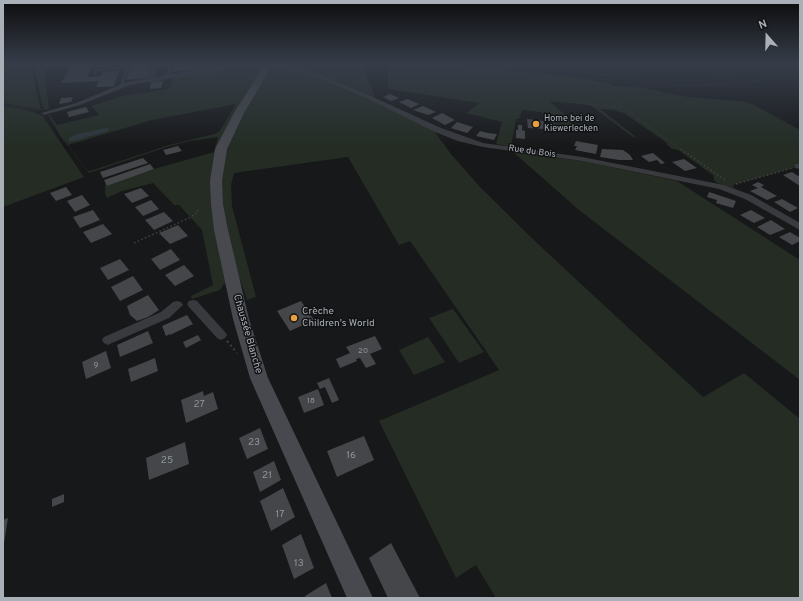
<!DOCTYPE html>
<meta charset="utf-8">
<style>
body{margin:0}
#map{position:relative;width:803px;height:601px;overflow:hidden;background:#171819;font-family:Overpass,sans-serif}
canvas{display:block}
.frame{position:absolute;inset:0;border:4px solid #aab0b8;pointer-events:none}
.north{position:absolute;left:747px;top:16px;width:40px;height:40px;-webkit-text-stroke:3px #121314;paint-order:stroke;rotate:340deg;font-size:11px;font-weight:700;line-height:16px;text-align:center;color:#aab0b8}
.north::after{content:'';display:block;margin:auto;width:14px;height:18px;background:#aab0b8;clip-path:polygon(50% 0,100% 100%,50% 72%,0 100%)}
</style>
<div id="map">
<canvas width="803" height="601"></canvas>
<div class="frame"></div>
<div class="north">N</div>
</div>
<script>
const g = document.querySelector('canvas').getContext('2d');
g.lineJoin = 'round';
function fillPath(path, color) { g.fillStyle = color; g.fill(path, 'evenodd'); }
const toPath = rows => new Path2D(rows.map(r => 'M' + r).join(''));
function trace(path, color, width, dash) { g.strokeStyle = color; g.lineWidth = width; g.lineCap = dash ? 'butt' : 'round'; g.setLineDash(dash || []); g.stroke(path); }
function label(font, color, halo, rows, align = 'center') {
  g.font = font + ' Overpass,sans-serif'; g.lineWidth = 3; g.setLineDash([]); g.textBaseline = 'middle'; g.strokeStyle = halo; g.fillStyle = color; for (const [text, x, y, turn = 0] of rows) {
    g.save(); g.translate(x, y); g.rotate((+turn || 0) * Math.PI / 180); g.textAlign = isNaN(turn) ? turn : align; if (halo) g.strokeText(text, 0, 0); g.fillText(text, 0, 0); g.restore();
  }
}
fillPath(toPath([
 [3,64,33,64,32,72,41,110,3,103],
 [36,64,72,64,71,67,44,70,49,109,44,110,36,72],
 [234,64,362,64,372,89,374,96,372,98,434,131,451,154,480,187,538,244,703,397,744,373,800,419,800,598,496,598,476,565,456,578,379,421,499,370,410,241,399,245,348,157,234,173,231,185,232,206,256,297,247,300,240,279,224,284,220,290,192,299,191,296,213,285,202,230,179,205,174,205,153,183,122,191,107,198,105,194,105,183,107,186,154,169,214,152,218,137,190,141,170,146,89,173,61,137,48,115,50,115,57,125,99,115,92,106,122,96,169,89,174,74],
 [236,104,220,131,214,134,169,145,90,171,87,170,68,145,152,120],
 [388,64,453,64,541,73,580,78,611,84,613,86,638,87,688,97,741,101,752,104,800,130,800,166,733,185,734,188,717,183,714,180,714,176,678,150,672,149,667,145,667,143,624,113,614,110,600,109,636,137,633,137,590,105,549,101,577,125,555,128,541,112,522,110,519,119,516,119,511,147,496,144,502,122,466,113,480,103,388,89],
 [3,106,27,110,42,115,84,177,3,207],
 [513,152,582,161,677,181,800,260,800,380,579,210],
 [453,309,484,352,459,363,429,318],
 [428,337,445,362,414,375,399,350]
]), '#242c24');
fillPath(toPath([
 [107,128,109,129,108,131,74,141,69,141,69,138,77,134]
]), '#2e373d');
fillPath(toPath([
 [72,64,94,64,87,77,101,76,103,72,119,70,114,86,96,87,99,81,61,83],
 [96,64,120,64,120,65,94,68],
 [131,64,158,64,158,65,151,65,148,78,126,80],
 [174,64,219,64,219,67,173,72],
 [163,81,161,88,150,89,151,82],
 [390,94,399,98,391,101,383,97],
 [73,97,71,102,59,104,61,98],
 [407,99,412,101,419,104,411,108,399,102],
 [423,106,436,112,428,115,413,110],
 [86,107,89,112,69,117,67,112],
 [442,113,455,120,445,125,432,118],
 [527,119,544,121,545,129,528,128],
 [457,122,473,127,467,133,451,128],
 [518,125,522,125,522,130,525,131,525,139,516,138,516,130,518,130],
 [480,131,488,133,497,134,494,140,476,136],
 [576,141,598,145,596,154,575,150,577,146,574,146],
 [178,146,182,151,166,155,163,150],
 [602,149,623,150,630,155,633,160,619,160,600,157],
 [653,153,665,163,661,164,657,160,649,162,641,156],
 [143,158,148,163,103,178,100,172],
 [684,159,697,168,685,171,672,162],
 [150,164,154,169,107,186,104,180],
 [792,172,798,176,800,175,800,186,783,175],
 [758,182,764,185,761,187,777,196,767,200,750,191,758,188,752,185],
 [66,187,72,195,56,201,50,193],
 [141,188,149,196,132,203,124,194],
 [709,192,736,201,733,208,716,203,717,200,707,197],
 [82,195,90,205,75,212,67,201],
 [782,199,798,208,790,212,774,202],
 [151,200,159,209,143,216,135,207],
 [93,210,100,220,80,228,73,217],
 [751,210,765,218,754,223,740,215],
 [164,212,173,221,154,230,145,220],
 [771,220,785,229,770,235,757,227],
 [103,224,112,234,91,243,83,232],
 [178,225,188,236,170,244,159,233],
 [790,232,800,238,800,241,792,245,779,237],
 [171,249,180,260,160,270,151,259],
 [120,259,129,270,108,280,100,268],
 [184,265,194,276,175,286,165,275],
 [133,276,143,290,120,301,111,287],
 [148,295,159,310,148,317,137,321,130,315,127,306],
 [301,301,314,320,290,331,277,311],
 [187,315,193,324,170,335,170,334,166,336,162,326],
 [148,331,153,343,120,357,117,345],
 [198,335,201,340,186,348,183,342],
 [375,336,382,349,370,354,376,364,366,368,360,358,356,359,357,361,340,368,336,359,350,353,346,347],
 [106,351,111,368,86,379,82,362],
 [155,358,158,371,131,382,128,369],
 [329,378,339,400,332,403,325,387,320,389,317,383],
 [318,389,324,405,304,413,298,397],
 [203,391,204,396,213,392,218,409,186,423,181,400],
 [260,428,268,449,247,459,239,438],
 [364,436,374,460,337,477,327,451],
 [185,442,189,464,149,480,146,458],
 [274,461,281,480,260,492,253,472],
 [283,488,295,517,271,531,260,501],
 [64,494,64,502,52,507,52,499],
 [8,518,4,543,3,543,3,520],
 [301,534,314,568,294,579,282,545],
 [391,543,420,598,388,598,369,558],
 [326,583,332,598,305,598,305,596]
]), '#444649');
trace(toPath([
 [36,64,36,72,43,108],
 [361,64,370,91],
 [481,64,590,73,679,86,742,83,800,74],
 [683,64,727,77,741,83],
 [619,78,612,80,590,79,617,103,682,150],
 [578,103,623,108],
 [3,104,37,111]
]), '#3f4145', 1, [1, 2]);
trace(toPath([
 [681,149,725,180],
 [736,184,792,168],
 [134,243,191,217,198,212,197,210]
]), '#3f4145', 1.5, [1.5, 2.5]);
trace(toPath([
 [227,341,237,353]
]), '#3f4145', 2, [2, 3]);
fillPath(toPath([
 [127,64,129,64,129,67,123,86,120,85,126,68,97,71,96,75,93,74,95,69,126,66,127,64]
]), '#393a3e');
fillPath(toPath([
 [173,64,172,74,233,64,242,64,213,72,130,85,80,105,44,115,41,113,76,103,127,82,148,78,152,66,173,64],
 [168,67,166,75,155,77,157,68,168,67],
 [267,65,299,67,310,71,373,97,441,128,483,143,582,157,724,185,751,195,800,223,800,230,745,199,719,189,582,161,483,147,458,141,435,132,369,99,306,73,298,71,265,68,265,66,267,65],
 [795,164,800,164,800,169,795,168,795,164],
 [193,300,197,301,225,332,227,335,225,338,221,340,217,338,189,307,187,304,189,301,193,300],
 [177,301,181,302,183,305,169,318,112,343,108,345,104,343,102,340,104,337,161,312,173,302,177,301]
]), '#393a3e');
fillPath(toPath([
 [265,64,273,64,244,113,227,149,222,181,223,204,228,230,249,319,268,378,373,598,347,598,250,378,233,319,214,230,211,204,210,181,215,149,234,113,265,64]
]), '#47494e');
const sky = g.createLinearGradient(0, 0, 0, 148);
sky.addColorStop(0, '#0d0d0e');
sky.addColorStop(0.43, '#363d49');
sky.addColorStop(1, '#363d4900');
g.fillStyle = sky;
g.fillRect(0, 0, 803, 148);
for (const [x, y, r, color] of [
 [536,124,4,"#e8a041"],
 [294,318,4,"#e8a041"]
]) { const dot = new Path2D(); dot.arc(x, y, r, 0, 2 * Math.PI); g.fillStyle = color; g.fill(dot); trace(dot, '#121314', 1.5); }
label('8px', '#90969c', null, [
 ["20",363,351],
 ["9",96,365],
 ["18",311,401]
]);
label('9px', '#aab0b8', '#121314', [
 ["Home bei de",544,119],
 ["Kiewerlecken",544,129]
], 'left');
label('9px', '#aab0b8', '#121314', [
 ["Rue du Bois",532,152,8]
]);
label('10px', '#aab0b8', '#121314', [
 ["Crèche",302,312],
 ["Children's World",302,324]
], 'left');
label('10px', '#aab0b8', '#121314', [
 ["Chaussée Blanche",247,334,74]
]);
label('10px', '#90969c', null, [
 ["27",199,405],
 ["23",254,443],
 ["16",351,456],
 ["25",167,461],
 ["21",267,476],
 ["17",280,515],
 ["13",299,564]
]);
</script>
